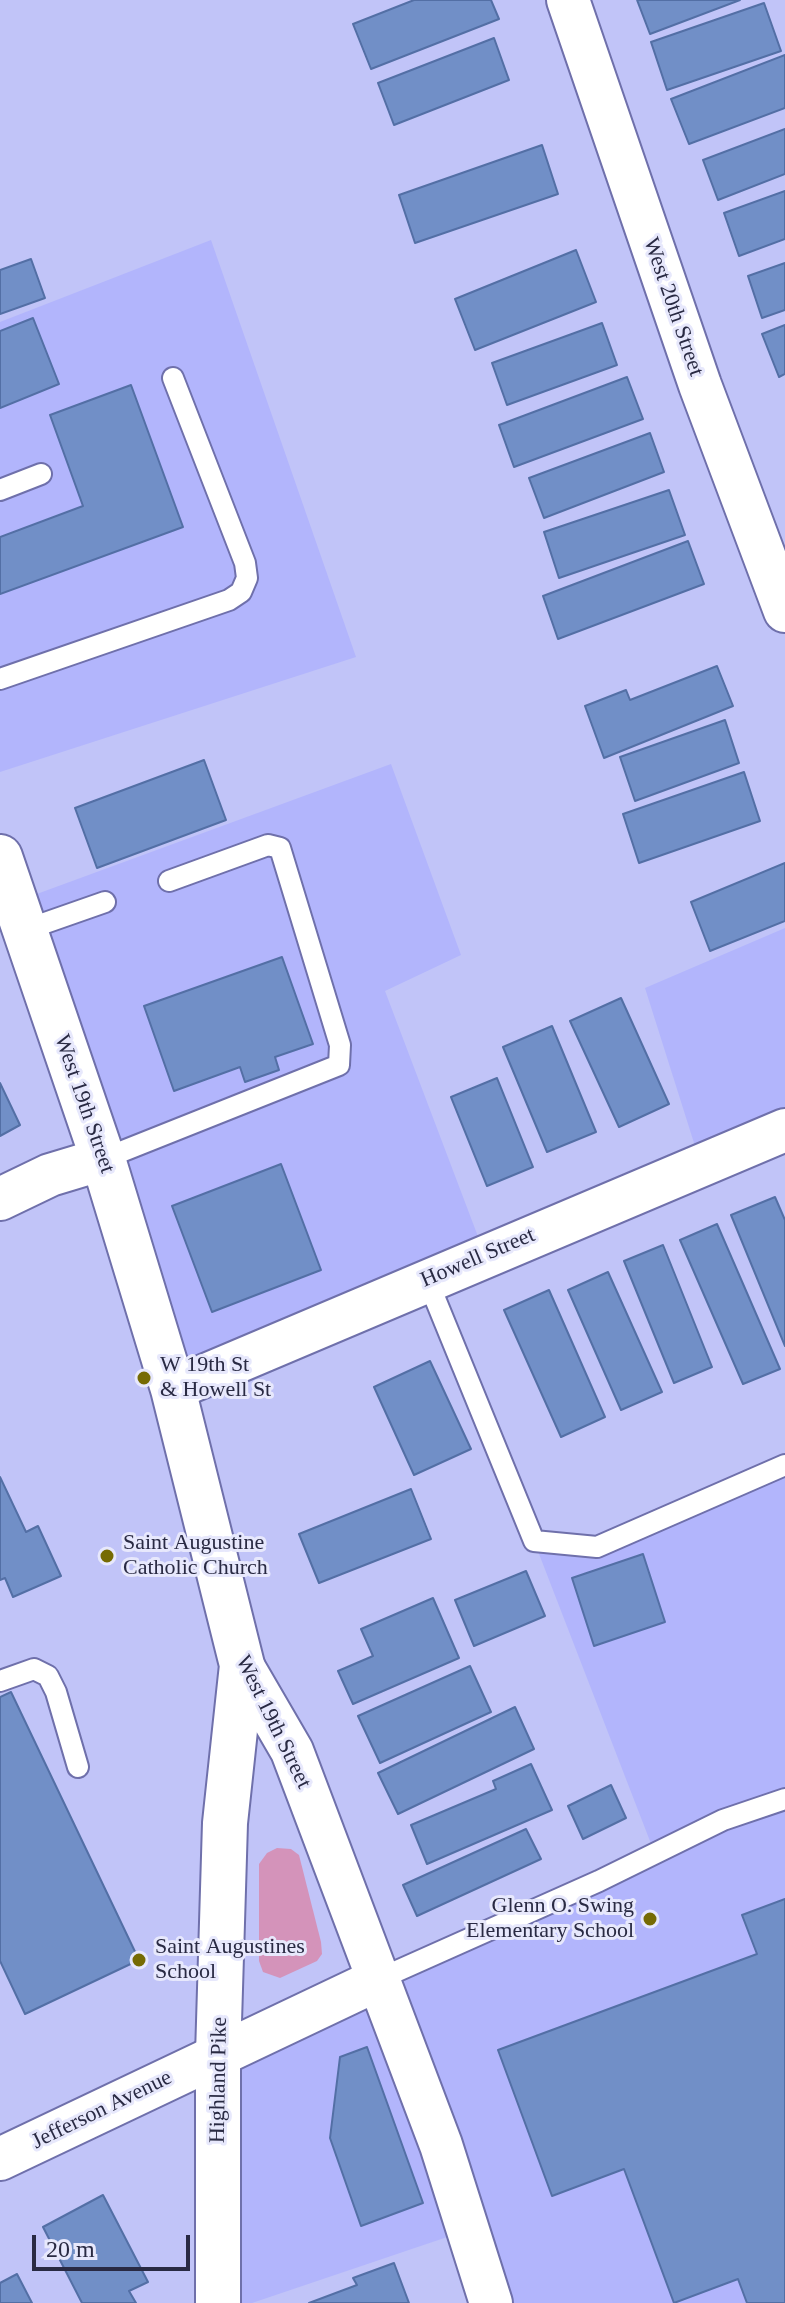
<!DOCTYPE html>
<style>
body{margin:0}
#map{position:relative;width:785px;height:2303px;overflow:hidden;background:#c1c4f8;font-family:Georgia,serif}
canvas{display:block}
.scale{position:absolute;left:32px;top:2235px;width:158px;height:36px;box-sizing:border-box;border:4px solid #292a43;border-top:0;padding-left:10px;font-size:24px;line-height:28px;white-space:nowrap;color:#292a43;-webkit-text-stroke:6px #e7e8fc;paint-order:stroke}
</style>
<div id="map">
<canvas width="785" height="2303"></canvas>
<div class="scale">20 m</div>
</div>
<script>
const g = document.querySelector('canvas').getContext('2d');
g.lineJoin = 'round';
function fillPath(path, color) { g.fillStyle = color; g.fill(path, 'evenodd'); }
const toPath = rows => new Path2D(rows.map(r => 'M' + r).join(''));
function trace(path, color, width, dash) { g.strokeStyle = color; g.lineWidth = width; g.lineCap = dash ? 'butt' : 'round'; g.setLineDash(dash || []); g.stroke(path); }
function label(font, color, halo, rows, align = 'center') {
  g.font = font + ' Georgia,serif'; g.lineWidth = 6; g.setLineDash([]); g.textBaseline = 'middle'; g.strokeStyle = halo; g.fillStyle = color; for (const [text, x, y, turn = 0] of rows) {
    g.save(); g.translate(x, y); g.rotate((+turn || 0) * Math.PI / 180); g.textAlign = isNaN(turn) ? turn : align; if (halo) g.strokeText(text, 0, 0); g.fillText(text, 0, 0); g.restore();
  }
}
fillPath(toPath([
 [211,240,356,657,0,772,0,322],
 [391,764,461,955,385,991,485,1255,173,1389,15,902],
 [785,928,785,1130,701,1165,645,988],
 [785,1465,785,2303,491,2303,468,2230,252,2303,218,2303,218,2055,655,1854,534,1541,597,1547]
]), '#b2b5fc');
fillPath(toPath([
 [277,1848,291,1849,299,1855,321,1942,322,1954,317,1961,280,1978,263,1972,259,1961,259,1864,267,1853]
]), '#d493ba');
const building = toPath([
 [414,0,491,0,499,19,371,69,353,24,414,0],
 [637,0,740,0,650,34,637,0],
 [764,3,781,51,667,90,651,42,764,3],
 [494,38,509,80,394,125,378,83,494,38],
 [785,55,785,108,689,144,671,99,785,55],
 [785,129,785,174,718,200,703,160,785,129],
 [542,145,558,194,415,243,399,195,542,145],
 [785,191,785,239,739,256,724,213,785,191],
 [576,250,596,302,475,350,455,299,576,250],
 [31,259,45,298,0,314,0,270,31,259],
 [785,263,785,310,762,318,748,276,785,263],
 [33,318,59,384,0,408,0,331,33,318],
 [602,323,617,365,507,405,492,363,602,323],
 [785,325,785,374,779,377,762,334,785,325],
 [627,377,643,419,514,467,499,425,627,377],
 [131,385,183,527,0,594,0,537,83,506,50,415,131,385],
 [650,433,664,472,544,518,529,478,650,433],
 [669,490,685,535,559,578,544,532,669,490],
 [688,541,704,584,558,639,543,596,688,541],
 [717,666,733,706,604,758,585,706,626,690,630,700,717,666],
 [725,720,739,763,635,801,620,757,725,720],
 [204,760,226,820,97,868,75,808,204,760],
 [744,772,760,821,639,863,623,814,744,772],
 [785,863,785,921,710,951,691,902,785,863],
 [282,957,313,1044,275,1057,279,1070,245,1082,240,1067,174,1091,144,1006,282,957],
 [621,998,669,1104,619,1127,570,1021,621,998],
 [552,1026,596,1132,547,1152,503,1047,552,1026],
 [497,1078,533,1167,487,1186,451,1097,497,1078],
 [0,1083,20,1125,0,1136,0,1083],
 [281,1164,321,1270,212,1312,172,1206,281,1164],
 [775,1197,785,1220,785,1346,731,1215,775,1197],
 [717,1224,780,1369,743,1384,680,1240,717,1224],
 [663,1245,712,1367,674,1383,624,1261,663,1245],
 [608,1272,662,1392,621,1410,568,1290,608,1272],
 [549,1290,605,1417,561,1437,504,1310,549,1290],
 [430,1361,471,1449,414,1475,374,1387,430,1361],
 [0,1477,26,1532,38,1526,61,1576,13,1597,5,1578,0,1580,0,1477],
 [411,1489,431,1539,319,1583,299,1534,411,1489],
 [643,1554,665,1622,594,1646,572,1578,643,1554],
 [526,1571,545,1616,474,1646,455,1600,526,1571],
 [433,1598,459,1658,353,1704,338,1671,373,1656,361,1629,433,1598],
 [470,1666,491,1712,380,1763,358,1716,470,1666],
 [11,1692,139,1960,25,2014,0,1961,0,1697,11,1692],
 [515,1707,534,1749,398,1814,378,1773,515,1707],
 [531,1764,552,1810,427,1864,411,1825,496,1789,493,1781,531,1764],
 [611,1785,626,1818,583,1839,568,1806,611,1785],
 [526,1829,541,1859,417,1916,403,1885,526,1829],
 [785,1899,785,2303,747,2303,738,2279,674,2303,624,2169,552,2196,498,2050,757,1954,742,1915,785,1899],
 [367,2047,423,2203,361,2226,330,2138,340,2057,367,2047],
 [103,2195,148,2282,129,2291,136,2303,82,2303,43,2227,103,2195],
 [394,2263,409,2303,309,2303,357,2285,353,2278,394,2263],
 [17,2274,32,2303,0,2303,0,2283,17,2274]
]);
fillPath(building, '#718fc7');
trace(building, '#536fa5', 2);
const lane = toPath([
 [0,490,41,474],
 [0,679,229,600,241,592,247,578,245,563,173,378],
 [25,930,105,902],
 [103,1159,339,1065,340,1045,280,848,268,845,169,881],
 [427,1279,534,1541,597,1547,785,1465],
 [0,1681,34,1669,48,1676,56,1692,78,1767],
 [377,1980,599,1881,723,1820,785,1799]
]);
const street = toPath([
 [568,0,700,385,785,611],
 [0,1199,50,1175,103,1159],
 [173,1389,785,1130],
 [242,1665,292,1751,441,2145,491,2303],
 [0,2159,377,1980]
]);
const secondary = toPath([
 [0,857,103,1159,173,1389,242,1665,225,1823,218,2055,218,2303]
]);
trace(lane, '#6f70ab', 24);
trace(street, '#6f70ab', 46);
trace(secondary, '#6f70ab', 48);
trace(lane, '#fff', 20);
trace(street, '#fff', 42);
trace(secondary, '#fff', 44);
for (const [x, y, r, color] of [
 [144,1378,8,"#766b04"],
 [107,1556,8,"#766b04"],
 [650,1919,8,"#766b04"],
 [139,1960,8,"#766b04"]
]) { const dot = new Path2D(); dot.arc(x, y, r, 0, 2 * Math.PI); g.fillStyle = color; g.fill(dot); trace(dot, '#e7e8fc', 3); }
label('22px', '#292a43', '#e7e8fc', [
 ["West 20th Street",673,307,71],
 ["West 19th Street",84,1104,71],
 ["Howell Street",478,1258,-23],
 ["West 19th Street",273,1722,64],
 ["Highland Pike",219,2080,-89],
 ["Jefferson Avenue",102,2110,-26]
]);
label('22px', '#292a43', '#e7e8fc', [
 ["W 19th St",160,1365],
 ["& Howell St",160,1390],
 ["Saint Augustine",123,1543],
 ["Catholic Church",123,1568],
 ["Glenn O. Swing",634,1906,"right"],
 ["Elementary School",634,1931,"right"],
 ["Saint Augustines",155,1947],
 ["School",155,1972]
], 'left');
</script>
